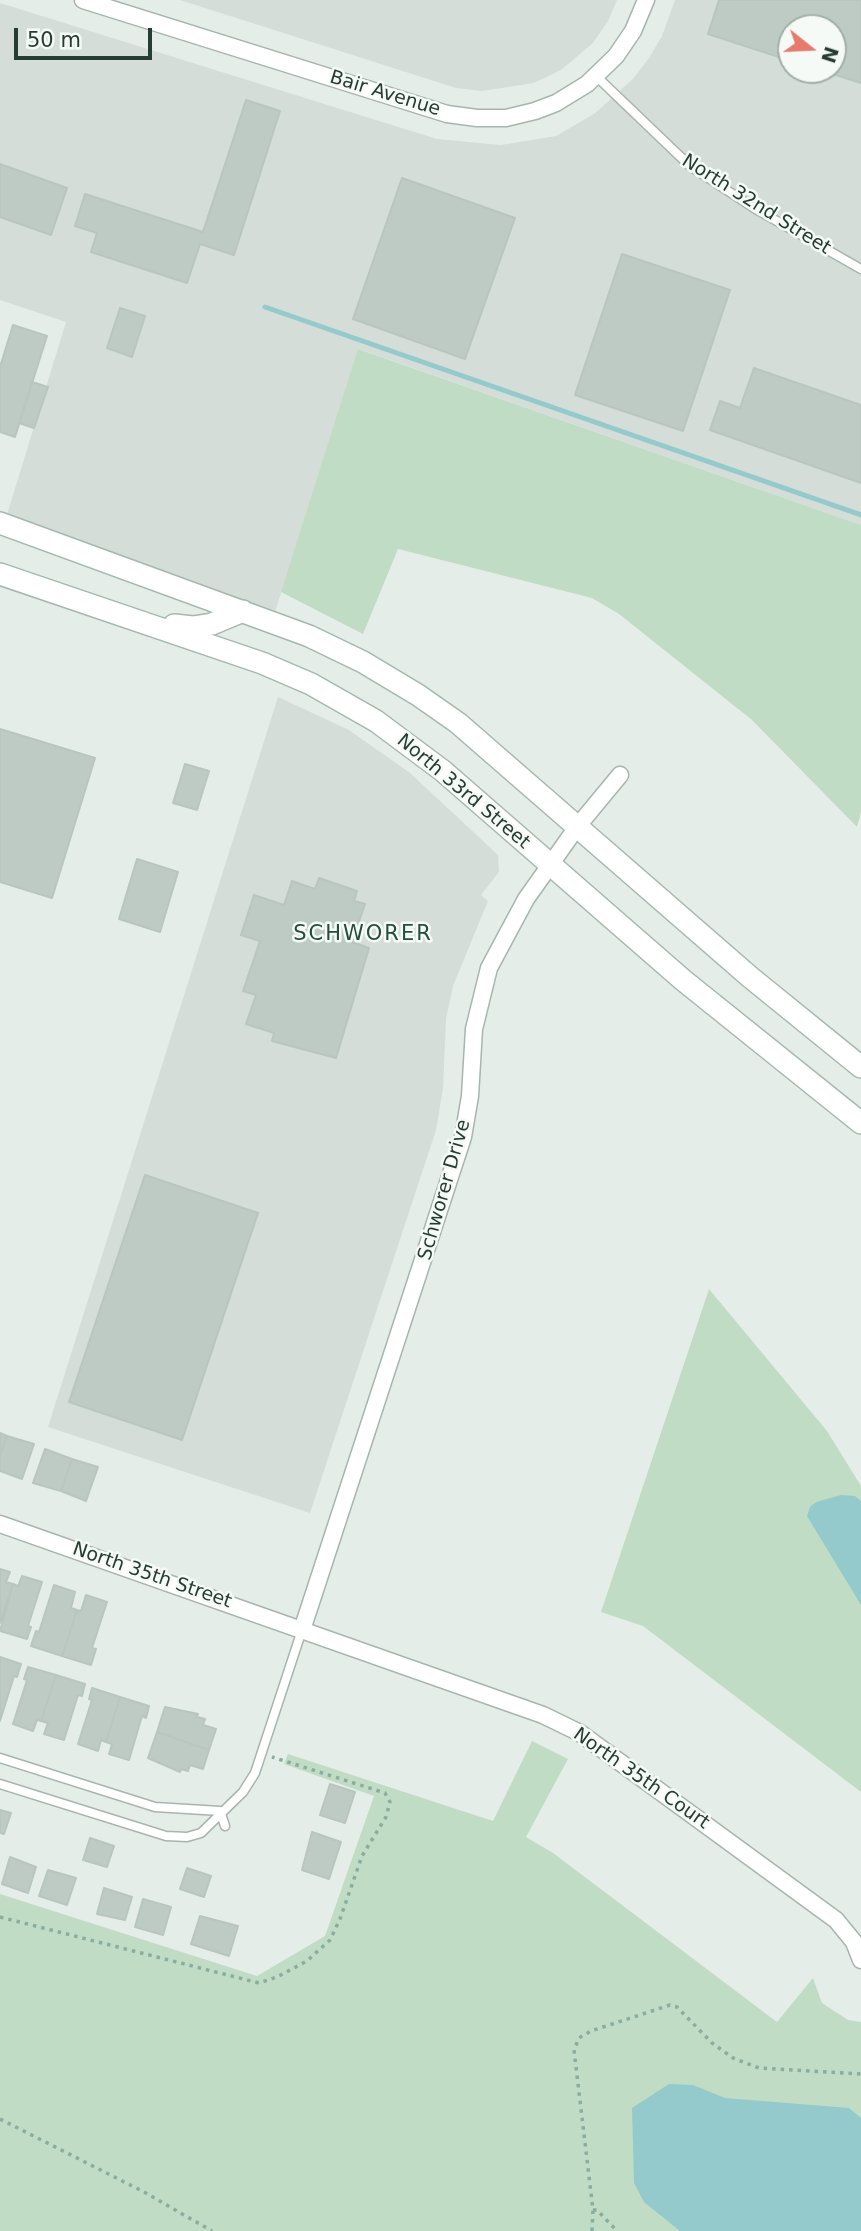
<!DOCTYPE html>
<style>
body{margin:0}
#map{position:relative;width:861px;height:2231px;overflow:hidden;background:#e5ede9;font-family:"DejaVu Sans",sans-serif}
canvas{display:block}
.north{position:absolute;left:777px;top:14px;width:70px;height:70px;box-sizing:border-box;background:#f6faf7;border:2px solid #a3aea9;border-radius:50%;rotate:108deg;font-size:19px;font-weight:700;line-height:28px;text-align:center;color:#263d34}
.north::after{content:'';display:block;margin:auto;width:24px;height:32px;background:#e47b6d;clip-path:polygon(50% 0,100% 100%,50% 72%,0 100%)}
.scale{position:absolute;left:14px;top:28px;width:138px;height:32px;box-sizing:border-box;border:4px solid #263d34;border-top:0;padding-left:9px;font-size:21px;line-height:24px;white-space:nowrap;color:#263d34;-webkit-text-stroke:5px #f6faf7;paint-order:stroke}
</style>
<div id="map">
<canvas width="861" height="2231"></canvas>
<div class="north">N</div>
<div class="scale">50 m</div>
</div>
<script>
const g = document.querySelector('canvas').getContext('2d');
g.lineJoin = 'round';
function fillPath(path, color) { g.fillStyle = color; g.fill(path, 'evenodd'); }
const toPath = rows => new Path2D(rows.map(r => 'M' + r).join(''));
function trace(path, color, width, dash) { g.strokeStyle = color; g.lineWidth = width; g.lineCap = dash ? 'butt' : 'round'; g.setLineDash(dash || []); g.stroke(path); }
function label(font, color, halo, rows, align = 'center') {
  g.font = font + ' "DejaVu Sans",sans-serif'; g.lineWidth = 5; g.setLineDash([]); g.textBaseline = 'middle'; g.strokeStyle = halo; g.fillStyle = color; for (const [text, x, y, turn = 0] of rows) {
    g.save(); g.translate(x, y); g.rotate((+turn || 0) * Math.PI / 180); g.textAlign = isNaN(turn) ? turn : align; if (halo) g.strokeText(text, 0, 0); g.fillText(text, 0, 0); g.restore();
  }
}
fillPath(toPath([
 [180,0,617,0,608,21,593,43,561,70,534,83,482,91,456,88],
 [675,0,861,0,861,525,359,349,275,612,6,518,66,322,0,300,0,3,437,139,501,145,556,136,594,114,633,79,649,58,662,36],
 [791,28,833,28,833,70,791,70],
 [278,697,349,730,410,773,498,855,499,872,481,895,488,901,453,986,446,1019,443,1088,436,1130,310,1513,48,1427]
]), '#d4ddd8');
fillPath(toPath([
 [358,349,861,525,861,812,857,827,752,720,619,614,592,598,398,549,363,634,281,592],
 [709,1289,827,1431,861,1486,861,1792,643,1626,601,1612],
 [532,1741,568,1759,526,1837,553,1853,777,2022,813,1978,822,2003,848,2020,861,2022,861,2231,0,2231,0,1894,257,1976,325,1936,374,1796,284,1764,288,1754,493,1821]
]), '#c1dcc5');
fillPath(toPath([
 [841,1495,855,1496,861,1501,861,1605,807,1516,810,1507,816,1502],
 [669,2084,693,2085,725,2098,849,2108,861,2118,861,2231,680,2231,644,2202,634,2183,632,2108]
]), '#94cacc');
trace(toPath([
 [265,307,861,515]
]), '#94cacc', 5);
const building = toPath([
 [719,0,861,0,861,83,820,70,833,70,833,28,791,28,791,61,708,34,719,0],
 [246,100,280,111,234,255,200,244,187,283,91,252,97,233,75,226,85,194,203,232,246,100],
 [0,164,67,188,51,235,0,217,0,164],
 [402,178,515,218,465,359,353,319,402,178],
 [622,254,730,290,683,431,575,395,622,254],
 [120,308,145,316,132,357,107,348,120,308],
 [13,325,47,336,15,437,0,432,0,367,13,325],
 [754,368,861,405,861,483,710,430,720,401,740,408,754,368],
 [32,382,48,387,34,428,19,423,32,382],
 [0,729,95,758,52,898,0,882,0,729],
 [185,764,209,771,197,810,173,803,185,764],
 [137,859,178,872,160,932,119,919,137,859],
 [319,878,357,891,354,901,365,904,352,942,369,948,336,1058,272,1041,274,1033,246,1024,256,995,243,991,260,941,241,935,254,895,284,905,292,881,315,889,319,878],
 [145,1175,258,1213,182,1440,69,1402,145,1175],
 [0,1433,7,1436,0,1456,0,1433],
 [7,1436,34,1444,22,1479,0,1471,0,1456,7,1436],
 [45,1449,72,1459,61,1491,33,1483,45,1449],
 [72,1459,98,1467,86,1501,61,1491,72,1459],
 [0,1569,10,1572,6,1582,13,1584,0,1623,0,1569],
 [22,1576,42,1582,28,1626,31,1627,27,1639,0,1631,13,1584,18,1586,22,1576],
 [54,1585,75,1592,71,1608,77,1610,62,1656,31,1646,36,1631,39,1632,54,1585],
 [86,1595,107,1602,92,1648,96,1649,91,1665,62,1656,77,1610,81,1611,86,1595],
 [0,1657,21,1664,17,1677,14,1676,0,1721,0,1657],
 [28,1667,56,1675,41,1721,37,1720,33,1731,13,1724,27,1680,24,1679,28,1667],
 [56,1675,85,1684,82,1696,78,1695,64,1740,44,1734,48,1723,41,1721,56,1675],
 [92,1688,120,1697,106,1742,101,1740,98,1751,78,1744,92,1700,89,1699,92,1688],
 [120,1697,149,1706,146,1718,142,1716,129,1760,109,1754,112,1744,106,1742,120,1697],
 [165,1707,198,1714,197,1717,205,1719,203,1725,216,1729,209,1750,157,1732,165,1707],
 [157,1732,209,1750,203,1769,190,1765,188,1771,181,1769,180,1772,148,1758,157,1732],
 [330,1784,355,1792,345,1823,320,1815,330,1784],
 [0,1810,11,1813,4,1834,0,1833,0,1810],
 [312,1832,341,1842,329,1879,302,1870,312,1832],
 [90,1838,114,1846,107,1867,83,1860,90,1838],
 [10,1857,36,1867,28,1893,2,1884,10,1857],
 [187,1868,211,1876,204,1897,180,1889,187,1868],
 [48,1870,76,1878,67,1905,39,1896,48,1870],
 [104,1888,132,1897,125,1920,97,1914,104,1888],
 [143,1899,171,1907,163,1935,135,1927,143,1899],
 [200,1916,238,1926,229,1956,191,1944,200,1916]
]);
fillPath(building, '#becbc4');
trace(building, '#b8c6bf', 2);
const lane = toPath([
 [596,76,690,166,754,208,861,269],
 [0,1758,155,1807,220,1811],
 [0,1784,166,1836,187,1837,201,1833,243,1792,255,1773,302,1630],
 [220,1811,225,1826]
]);
const street = toPath([
 [83,0,447,114,477,118,506,118,535,111,556,103,587,84,616,56,633,31,646,0],
 [0,1524,543,1715,580,1733,836,1920,854,1942,861,1960],
 [302,1630,463,1137,470,1096,474,1029,489,968,526,899,577,827,620,775]
]);
const secondary = toPath([
 [0,523,309,636,363,662,418,695,458,723,750,977,861,1067],
 [0,574,262,663,311,684,376,721,443,771,683,980,861,1123],
 [174,625,193,627,212,624,243,611]
]);
trace(lane, '#a8b5af', 11);
trace(street, '#a8b5af', 19);
trace(secondary, '#a5b8af', 24);
trace(toPath([
 [0,1917,259,1983,277,1977,307,1961,330,1940,340,1919,362,1856,386,1817,390,1802,385,1793,272,1757],
 [0,2119,144,2192,212,2231],
 [593,2210,597,2210,617,2231],
 [592,2231,593,2210,574,2050,579,2038,591,2031,670,2005,677,2007,712,2043,733,2058,759,2068,861,2074]
]), '#89ad9e', 3.5, [3.5, 5]);
trace(lane, '#fff', 8);
trace(street, '#fff', 16);
trace(secondary, '#fff', 21);
label('19px', '#263d34', '#f6faf7', [
 ["Bair Avenue",385,94,17],
 ["North 32nd Street",756,205,32],
 ["North 33rd Street",463,792,40],
 ["Schworer Drive",445,1190,-74],
 ["North 35th Street",152,1576,19],
 ["North 35th Court",641,1779,35]
]);
g.letterSpacing = '2px';
label('21px', '#244e3e', '#f6faf7', [
 ["SCHWORER",363,935]
]);
g.letterSpacing = '0px';
</script>
